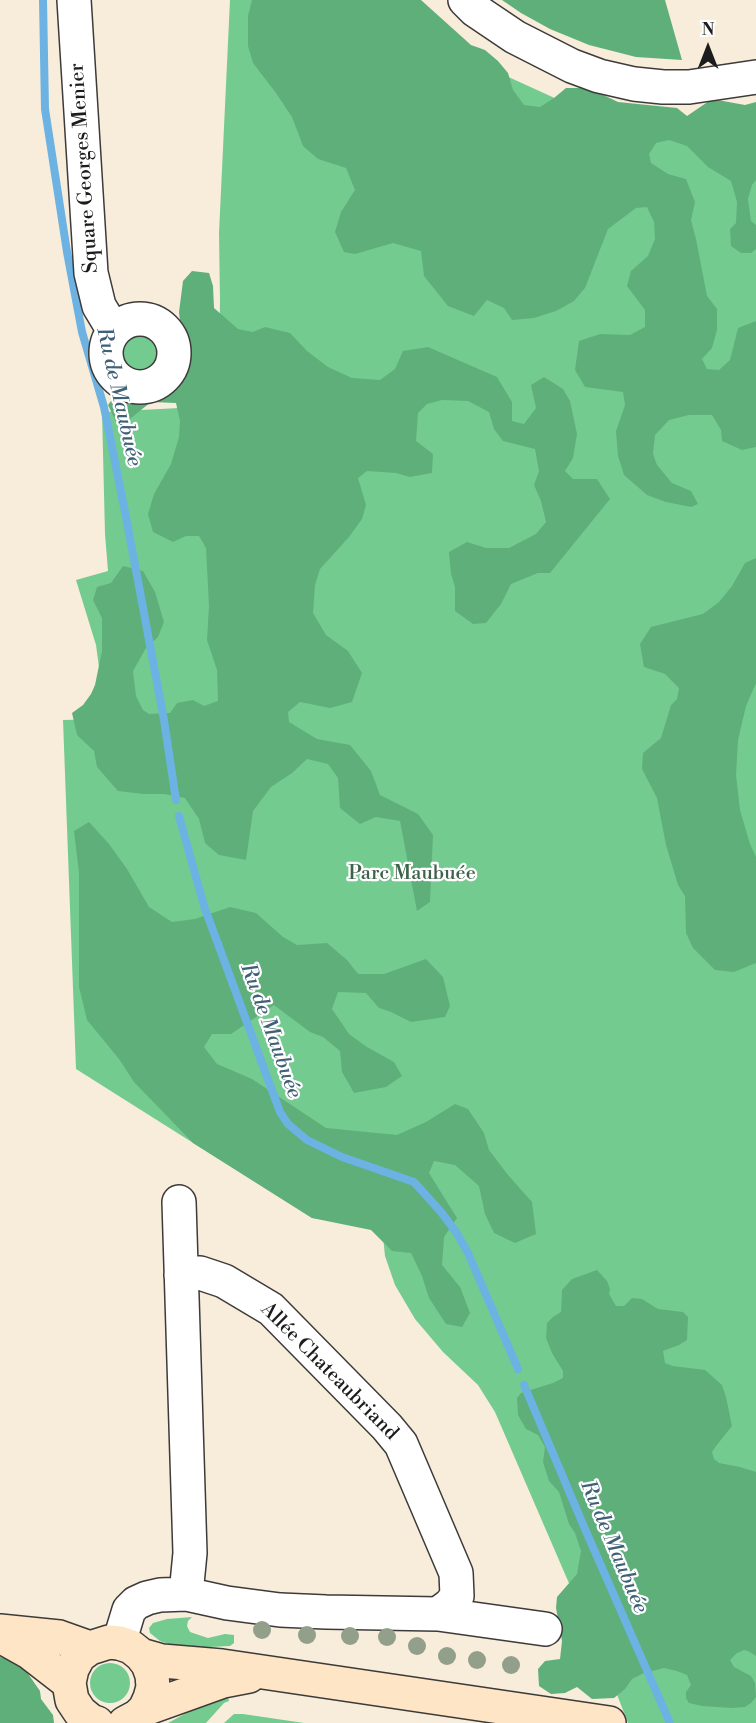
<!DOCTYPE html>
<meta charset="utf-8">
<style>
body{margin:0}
#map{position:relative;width:756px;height:1723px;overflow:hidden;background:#f8ecdb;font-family:"Libre Bodoni",serif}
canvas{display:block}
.north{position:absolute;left:678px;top:18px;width:60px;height:60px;-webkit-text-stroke:4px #fff;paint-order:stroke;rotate:0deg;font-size:16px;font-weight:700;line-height:24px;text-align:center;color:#1c1c1c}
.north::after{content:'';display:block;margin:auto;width:21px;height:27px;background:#1c1c1c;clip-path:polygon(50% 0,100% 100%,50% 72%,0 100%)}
</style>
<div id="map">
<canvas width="756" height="1723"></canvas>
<div class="north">N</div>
</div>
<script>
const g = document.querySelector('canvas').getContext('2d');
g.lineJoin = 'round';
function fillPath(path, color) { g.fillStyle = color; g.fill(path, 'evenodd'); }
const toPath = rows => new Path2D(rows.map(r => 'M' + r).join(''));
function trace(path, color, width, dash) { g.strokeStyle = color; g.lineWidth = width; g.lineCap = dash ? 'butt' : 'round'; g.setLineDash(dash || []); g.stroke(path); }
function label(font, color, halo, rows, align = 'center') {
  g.font = font + ' "Libre Bodoni",serif'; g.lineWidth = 4.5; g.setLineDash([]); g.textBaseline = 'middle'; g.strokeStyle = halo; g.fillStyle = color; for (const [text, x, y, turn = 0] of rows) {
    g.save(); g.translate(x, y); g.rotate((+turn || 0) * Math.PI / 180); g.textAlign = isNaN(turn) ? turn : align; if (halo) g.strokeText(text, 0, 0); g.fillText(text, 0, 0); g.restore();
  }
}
fillPath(toPath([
 [230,0,415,0,480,64,559,100,756,131,756,1723,628,1723,616,1692,495,1412,478,1385,443,1352,415,1319,395,1285,385,1256,382,1226,312,1218,76,1069,63,720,106,719,96,645,76,580,108,571,105,534,102,412,218,406,220,302,219,233],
 '116 353a23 23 0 1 1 46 0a23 23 0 1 1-46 0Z',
 [192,1617,188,1621,187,1626,190,1632,208,1638,225,1634,234,1635,234,1643,230,1646,190,1648,174,1646,160,1641,150,1633,149,1628,153,1623,167,1619],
 '90 1683a20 20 0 1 1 40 0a20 20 0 1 1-40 0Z',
 [226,1697,228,1697,229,1701,224,1703,206,1723,168,1723,199,1706],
 [234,1714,243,1714,304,1723,224,1723]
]), '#74cb90');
fillPath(toPath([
 [252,0,421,0,471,45,485,50,498,61,508,73,513,90,524,105,540,107,554,98,566,88,580,88,597,92,618,102,677,108,687,116,712,99,745,105,756,102,756,180,752,185,748,199,751,221,756,225,756,249,751,253,741,253,731,246,730,229,736,223,737,202,731,181,708,167,687,146,669,140,656,143,649,154,651,163,668,174,686,179,695,202,691,220,696,239,707,296,717,309,717,330,712,348,702,359,707,369,719,370,730,360,738,328,756,321,756,447,742,450,722,441,721,430,712,415,689,415,669,420,655,435,653,454,657,465,672,483,691,491,698,504,691,507,666,502,647,495,624,475,618,456,616,431,625,405,623,392,585,387,575,370,579,341,600,334,630,335,645,327,645,310,627,286,631,271,648,256,655,239,654,222,647,207,636,208,608,229,585,288,574,301,556,311,534,318,512,320,504,308,487,300,474,316,448,306,424,276,421,251,393,243,355,254,344,252,335,232,341,212,355,190,346,168,318,159,303,146,292,117,276,93,253,63,248,46,248,16],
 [502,0,665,0,682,60,636,57,589,45,550,29,521,13],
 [192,271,209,273,213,286,214,308,238,329,253,332,265,327,290,333,307,351,328,367,352,378,380,380,395,369,403,351,428,347,497,377,512,402,512,421,524,424,536,408,531,385,544,377,563,389,570,401,577,434,573,458,565,471,573,479,597,479,610,499,550,573,538,573,511,584,501,604,486,623,473,624,455,611,455,587,451,574,449,552,467,542,486,548,509,548,536,534,546,522,541,501,534,485,539,471,535,449,503,441,494,429,489,412,468,401,442,400,427,404,418,413,416,441,433,454,432,473,410,477,396,473,367,471,358,478,366,505,362,519,349,537,320,569,315,585,313,613,326,635,348,651,362,673,352,702,330,708,300,702,288,712,289,722,317,739,350,745,371,771,380,795,418,814,433,835,430,902,417,911,400,821,376,817,360,824,340,808,338,778,328,764,307,759,292,773,271,787,253,811,246,860,219,855,205,843,199,819,185,798,164,794,143,794,118,791,97,767,94,751,77,735,72,713,83,705,91,694,95,685,102,651,102,618,93,600,97,587,111,583,123,566,143,571,155,592,164,622,158,637,146,648,133,671,136,696,143,710,149,714,170,713,177,703,193,700,204,706,218,701,217,670,207,640,209,606,206,548,199,536,186,536,173,542,153,532,148,514,154,494,171,464,179,437,180,421,176,403,151,402,126,422,116,422,108,405,114,397,136,401,164,393,178,369,182,340,179,312,183,281],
 [756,558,756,683,746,706,738,740,736,775,740,810,750,844,756,857,756,963,734,972,715,970,693,948,686,933,685,896,678,885,666,845,657,798,642,769,643,753,661,738,671,705,677,699,679,688,665,674,644,667,640,644,651,627,703,614,719,602,732,586,745,563],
 [89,822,109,844,127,869,149,907,172,922,195,919,230,907,256,913,283,937,297,945,327,943,347,960,358,974,384,974,426,959,443,977,450,1006,445,1017,411,1022,391,1012,379,1008,366,993,338,992,332,1009,349,1034,367,1047,394,1062,402,1076,386,1087,354,1093,342,1072,340,1051,323,1037,310,1032,274,1005,231,1034,212,1034,204,1047,217,1064,252,1079,326,1128,397,1135,426,1122,455,1104,468,1109,484,1133,489,1150,508,1175,532,1202,536,1234,515,1243,494,1233,485,1214,479,1186,455,1165,434,1161,429,1173,457,1218,444,1237,442,1265,460,1287,470,1313,462,1327,446,1324,429,1298,422,1276,411,1253,392,1251,371,1230,312,1218,193,1143,134,1082,119,1059,87,1020,79,987,79,873,74,831],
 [597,1270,607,1281,610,1289,609,1294,616,1306,624,1306,632,1298,642,1299,658,1309,683,1312,688,1317,687,1340,679,1345,663,1351,665,1363,673,1366,705,1370,722,1385,726,1397,732,1426,716,1446,712,1452,714,1459,719,1463,740,1467,756,1472,756,1656,748,1651,744,1650,737,1653,730,1660,734,1667,751,1676,755,1683,756,1697,751,1703,745,1707,732,1708,702,1706,689,1703,686,1698,686,1692,691,1685,687,1675,677,1671,664,1668,644,1673,632,1679,625,1689,614,1698,592,1699,577,1687,565,1693,551,1694,539,1686,538,1669,545,1661,560,1659,562,1641,556,1608,557,1597,577,1574,581,1551,575,1533,569,1524,559,1492,549,1481,543,1462,545,1447,538,1435,526,1429,518,1415,517,1398,521,1393,553,1383,563,1378,563,1371,552,1353,546,1338,547,1323,553,1317,561,1312,562,1290,572,1279],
 [0,1657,9,1659,24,1668,40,1691,41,1699,53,1715,54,1723,0,1723]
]), '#5faf7a');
trace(toPath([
 [43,0,45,109,67,252,82,332,104,407,126,517,164,720,176,800],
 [179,816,204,906,280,1112,288,1124,307,1140,342,1157,414,1182,441,1212,456,1232,468,1253,518,1369],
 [524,1385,585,1529,670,1723]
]), '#6cb2e3', 8);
const street = toPath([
 [74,0,91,273,99,306,114,331],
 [465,0,475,10,515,37,572,66,599,76,634,84,663,87,689,87,756,77],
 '106 353a34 34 0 1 1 68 0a34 34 0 1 1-68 0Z',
 [181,1275,200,1273,224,1281,271,1309,387,1427,401,1444,456,1573,457,1596,450,1605,438,1614],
 [186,1594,227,1603,280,1610,326,1612,438,1614,545,1629],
 [119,1643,129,1610,136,1603,147,1598,160,1595,186,1594,190,1553,179,1202]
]);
const secondary = toPath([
 [0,1631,59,1637,90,1648],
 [0,1636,29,1652,69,1683],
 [141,1655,162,1661,222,1666,609,1723],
 [145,1709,223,1681,249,1676],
 [97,1723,91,1721,80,1712,72,1700,69,1683,72,1669,79,1656,90,1648,109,1642,119,1643,131,1647,141,1655,148,1664,152,1675,153,1687,150,1698,145,1709,138,1716,125,1723]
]);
trace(street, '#3d3b39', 36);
trace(secondary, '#3d3b39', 36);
trace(street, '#fff', 33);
trace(secondary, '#fde5c5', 33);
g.fillStyle = '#92a08b';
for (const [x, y] of [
 [262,1630],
 [307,1635],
 [350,1636],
 [387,1637],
 [417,1646],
 [447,1656],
 [477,1660],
 [511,1665]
]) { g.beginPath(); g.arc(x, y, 9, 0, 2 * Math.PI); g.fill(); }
label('20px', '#1c1c1c', '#fff', [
 ["Square Georges Menier",85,168,-94],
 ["Allée Chateaubriand",329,1372,45]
]);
label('20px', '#3f624a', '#fff', [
 ["Parc Maubuée",412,874]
]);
label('italic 21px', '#406076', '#fff', [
 ["Ru de Maubuée",118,397,77],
 ["Ru de Maubuée",270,1031,70],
 ["Ru de Maubuée",613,1547,67]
]);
</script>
